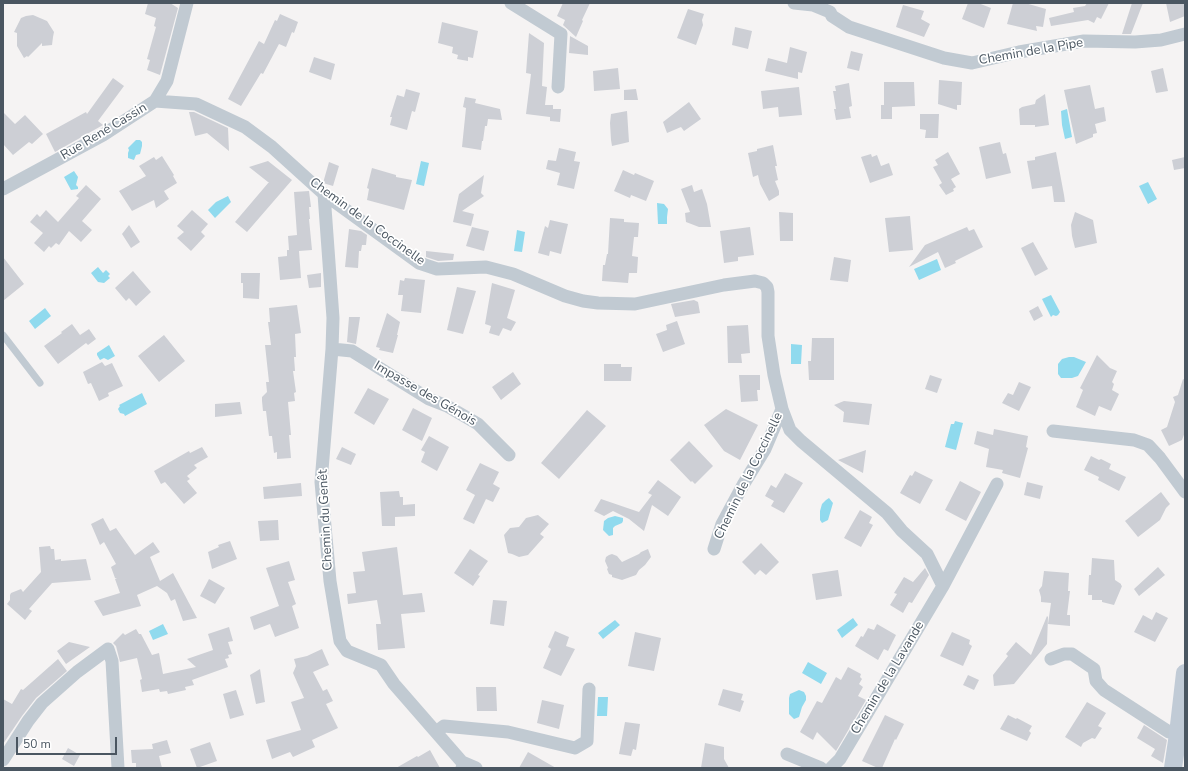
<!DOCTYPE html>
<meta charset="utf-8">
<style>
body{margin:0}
#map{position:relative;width:1188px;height:771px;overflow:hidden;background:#f5f3f3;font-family:"Nunito Sans",sans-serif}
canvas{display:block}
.frame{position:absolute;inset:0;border:4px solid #4a5661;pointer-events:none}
.scale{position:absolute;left:16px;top:737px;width:101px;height:18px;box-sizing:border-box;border:2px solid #4a5661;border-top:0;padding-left:5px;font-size:12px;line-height:14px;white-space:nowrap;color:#4a5661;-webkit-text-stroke:3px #fff;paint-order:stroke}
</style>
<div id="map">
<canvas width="1188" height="771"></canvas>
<div class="frame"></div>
<div class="scale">50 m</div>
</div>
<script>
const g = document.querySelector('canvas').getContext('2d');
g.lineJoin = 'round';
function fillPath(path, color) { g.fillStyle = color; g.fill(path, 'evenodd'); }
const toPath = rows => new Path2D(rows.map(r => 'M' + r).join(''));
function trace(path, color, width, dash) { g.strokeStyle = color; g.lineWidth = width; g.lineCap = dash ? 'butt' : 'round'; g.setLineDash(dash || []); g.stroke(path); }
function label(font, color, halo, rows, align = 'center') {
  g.font = font + ' "Nunito Sans",sans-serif'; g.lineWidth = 3.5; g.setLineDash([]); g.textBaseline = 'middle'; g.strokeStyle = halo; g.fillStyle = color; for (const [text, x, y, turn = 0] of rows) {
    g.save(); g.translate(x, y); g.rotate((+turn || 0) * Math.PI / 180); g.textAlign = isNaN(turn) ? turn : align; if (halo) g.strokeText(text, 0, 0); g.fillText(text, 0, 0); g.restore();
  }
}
fillPath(toPath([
 [1067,109,1072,137,1065,139,1062,125,1061,111],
 [136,140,140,140,142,142,142,146,140,154,136,155,134,160,128,158,128,153,129,150,128,148],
 [421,161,429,163,424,186,416,184],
 [74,171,78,177,76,185,78,187,78,189,71,190,64,177],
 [1148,182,1157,199,1148,204,1139,186],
 [228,196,231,202,215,218,208,210,216,202],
 [657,203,664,204,668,209,667,217,667,224,658,224],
 [517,230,525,232,522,252,514,251],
 [937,259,941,270,919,280,914,269],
 [98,267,103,273,106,270,110,274,108,276,110,278,104,283,98,282,91,273],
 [1051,295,1060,312,1058,315,1056,316,1053,315,1051,317,1042,299],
 [45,308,51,316,35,329,29,321],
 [791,344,802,345,801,364,791,364],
 [109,345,115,356,108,360,104,358,100,360,97,355,97,353],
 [1069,357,1074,357,1086,362,1078,376,1072,378,1061,378,1058,374,1058,364,1062,359],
 [142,393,147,404,125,416,124,414,120,413,118,409,120,406,119,405],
 [955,421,963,423,956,450,945,447,951,424,954,424],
 [829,498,833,503,828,520,822,523,820,520,820,511,822,504,826,500],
 [615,516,623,518,623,521,622,523,615,526,613,528,613,535,609,536,603,530,604,521,608,518],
 [853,618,858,625,842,638,837,630],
 [615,620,620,625,603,639,598,633],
 [163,624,168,634,153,640,149,631],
 [808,662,827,673,821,684,802,673],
 [799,690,804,692,806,696,806,700,802,707,799,717,794,719,789,714,789,698,790,694],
 [598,697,608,697,607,716,597,716]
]), '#90daee');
fillPath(toPath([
 [148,3,170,3,178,8,160,75,147,70,150,60,147,59,156,27,154,26,156,18,145,14],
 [563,3,590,3,582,20,583,21,576,37,563,25,565,20,557,16],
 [968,3,978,3,991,8,984,28,962,19],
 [1013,3,1025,3,1046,9,1043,27,1036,26,1037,31,1007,24],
 [1087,3,1109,3,1101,19,1097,17,1094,23,1088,20,1051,26,1049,18,1074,12,1073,8,1085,6],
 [1132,3,1143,3,1131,34,1122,34],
 [1166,3,1185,3,1185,16,1170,22],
 [903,5,924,11,921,19,930,24,924,37,896,27],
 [688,9,704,14,702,20,703,25,696,45,677,38],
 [280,14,298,22,294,33,292,32,286,47,279,44,263,74,261,73,241,106,228,99,259,41,264,44,275,20,277,21],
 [33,15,47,21,54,32,53,37,52,45,42,46,42,43,28,57,27,56,24,58,17,46,17,33,14,32,21,18,26,16],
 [442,22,478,31,473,58,468,57,468,61,457,59,458,55,452,53,453,47,438,43],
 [735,27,752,31,748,49,732,45],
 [529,33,544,43,542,86,547,87,545,105,553,105,553,109,561,109,560,122,550,121,550,117,526,114,531,74,526,73],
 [570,36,588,46,588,55,569,53],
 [790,47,807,52,802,73,798,72,798,79,765,71,768,58,787,63],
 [851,51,863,54,859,71,847,68],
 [314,57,335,64,331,80,309,72],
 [618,68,620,89,594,91,593,71],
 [1163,68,1168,91,1156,93,1151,71],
 [113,78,124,86,98,121,103,125,55,152,46,134,86,112,87,114],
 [939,80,962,82,961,105,957,105,957,110,938,104],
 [884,82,914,82,915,106,892,107,892,119,881,119,881,105,884,105],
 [849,83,852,106,849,107,851,118,836,120,834,109,836,109,833,91,836,91,835,86],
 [1090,85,1095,109,1104,107,1106,121,1095,124,1097,133,1093,134,1093,137,1076,144,1064,90],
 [799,87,802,115,779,117,778,107,763,109,761,91],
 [406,89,420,93,415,112,412,111,407,130,390,125,392,117,390,117,397,95,404,97],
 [636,89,638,100,624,100,624,90],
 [1045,94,1049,125,1035,127,1035,125,1020,125,1019,109,1022,107,1035,104,1036,100],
 [465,97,476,99,475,103,500,109,502,120,488,119,487,126,485,126,483,141,482,141,481,150,462,147,466,108,463,107],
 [689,102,701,119,684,131,681,127,667,133,663,122],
 [627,111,629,142,612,146,611,140,610,123,611,114],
 [3,112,15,124,25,115,43,134,32,144,29,142,13,155,3,144],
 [189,112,194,112,228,128,229,151,207,133,195,136],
 [920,114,939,114,938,138,925,138,926,130,920,129],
 [1000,142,1003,154,1006,153,1011,173,986,179,979,147],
 [773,145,777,166,775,166,778,180,775,181,779,191,779,195,769,201,760,184,758,175,753,177,748,153,757,151,757,149],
 [559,148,576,152,574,161,580,162,574,189,557,185,560,173,546,169,548,160,556,161],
 [948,152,960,174,951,179,956,187,953,189,954,191,946,195,939,185,942,183,933,167,938,165,935,160],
 [1056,152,1064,195,1065,202,1054,202,1052,186,1032,189,1027,161,1035,160,1035,157],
 [871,154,872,157,877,155,881,166,889,163,893,175,870,183,861,157],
 [162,156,174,175,173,176,177,183,164,191,169,199,156,208,154,200,132,211,119,191,146,176,139,166,154,157,156,160],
 [1185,157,1185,168,1174,170,1172,160],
 [268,161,292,180,247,232,235,222,269,182,268,182,249,167],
 [329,162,339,166,333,186,323,183],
 [372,168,396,175,396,177,412,180,404,210,367,200,369,189,367,188],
 [623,170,634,175,635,173,654,181,646,201,631,195,630,198,614,191],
 [484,175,481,193,484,196,462,211,474,214,471,226,453,222,459,194],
 [86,185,101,199,82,221,92,230,81,242,69,231,59,245,56,243,51,248,49,246,44,252,34,243,43,233,30,222,37,214,40,217,46,210,58,222,79,198,76,196],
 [692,185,694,192,702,189,707,204,711,227,699,227,686,222,685,213,690,212,681,189],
 [309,191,311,207,309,207,310,219,309,219,312,250,299,251,301,278,280,280,278,257,287,256,287,250,289,250,288,236,297,235,294,192],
 [192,210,208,224,201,232,205,236,191,251,177,238,184,232,177,226],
 [779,212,793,213,793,241,780,241],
 [1075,212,1093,220,1097,243,1075,248,1072,236,1071,225],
 [910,216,913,250,889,252,885,218],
 [610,218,624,219,624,222,639,223,638,237,634,237,632,256,638,257,637,273,629,273,628,283,602,281,603,265,605,265,607,254,608,254],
 [550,220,568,224,561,254,550,251,549,256,538,253,545,226,548,228],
 [129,225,140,242,131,248,122,234],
 [472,227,489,231,484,251,466,246],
 [750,227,754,255,738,257,738,261,724,263,720,231],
 [967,227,969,231,974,229,983,247,955,261,956,263,945,268,938,252,909,267,925,245],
 [349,229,361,231,367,235,366,245,362,245,361,251,359,251,358,268,345,267],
 [1033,242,1048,269,1035,276,1021,248],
 [426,251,454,254,453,260,438,261,426,257],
 [3,257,24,284,3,301],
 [834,257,851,260,848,282,830,280],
 [133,271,151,292,136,306,129,298,126,301,115,288],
 [241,273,260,273,259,299,243,298,243,283,241,283],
 [321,273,321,287,309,288,307,275],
 [405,278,425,280,421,313,401,311,403,295,398,295,400,280,404,281],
 [492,283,515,290,507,318,516,322,511,331,503,328,499,336,489,333,491,326,485,324],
 [457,287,476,291,463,334,447,330],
 [694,300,698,302,700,313,675,317,671,304],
 [297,305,301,333,295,334,296,357,294,357,295,371,293,371,296,392,294,393,295,401,288,402,291,435,289,435,291,458,277,459,277,452,274,453,272,436,269,436,266,411,263,411,262,401,262,397,267,392,266,382,269,382,265,345,271,345,268,322,270,322,269,308],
 [1038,306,1043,316,1034,321,1029,311],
 [387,313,400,322,397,335,398,335,393,353,379,350,380,348,376,347],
 [349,317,360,317,356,344,347,342],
 [677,321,685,344,663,352,656,334,667,330,666,325],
 [72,324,80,335,89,329,96,339,88,345,86,343,58,364,44,346,62,333,61,332],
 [748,325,750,353,741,354,742,363,728,363,727,326],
 [164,335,185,361,159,382,138,356],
 [812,338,834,338,834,380,809,380,808,361,811,361],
 [1097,355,1110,368,1117,371,1112,382,1114,384,1112,390,1119,394,1111,411,1099,406,1095,416,1076,407,1083,390,1080,388],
 [102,362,105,366,112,363,123,386,108,393,109,396,99,401,91,383,88,384,83,372],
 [604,364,621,364,621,367,632,367,631,381,604,381],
 [513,372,521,384,501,400,492,387],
 [739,375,760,375,760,390,757,390,758,401,741,402],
 [930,375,942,379,937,393,925,389],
 [1183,379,1185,380,1185,432,1182,440,1169,446,1161,430,1167,427,1175,402,1173,397,1178,395],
 [1019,382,1031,387,1019,411,1002,403,1008,393,1013,395],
 [368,388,389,399,374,425,354,413],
 [844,401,872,404,869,425,843,422,844,412,834,405],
 [240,402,242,414,215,417,215,404],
 [413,408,432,418,422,441,402,430],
 [726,409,758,425,740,460,724,451,704,425],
 [587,410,606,426,559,479,541,463],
 [994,429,1028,436,1026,447,1028,448,1020,478,1002,473,1003,470,986,467,989,449,974,444,977,431,993,435],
 [429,436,449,447,437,471,421,462,425,452,421,450],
 [689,441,713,466,695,484,692,481,691,482,670,460],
 [202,447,208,457,194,465,197,468,187,476,190,479,187,481,197,493,184,504,165,482,161,484,154,471,189,451,190,453],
 [342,447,356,454,351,465,336,459],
 [866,450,863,473,838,460],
 [1091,456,1099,460,1101,459,1111,464,1109,469,1126,477,1119,491,1098,480,1099,477,1084,470],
 [480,463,499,472,493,484,500,488,493,502,486,499,474,524,463,519,475,495,466,490],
 [915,471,933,480,920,504,900,493,910,475,912,476],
 [785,473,803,483,784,513,771,506,774,501,765,496,771,485,776,488],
 [658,480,681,497,668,516,652,505,644,531,629,519,613,511,604,516,594,511,601,499,639,512,652,495,648,493],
 [960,481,981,492,966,521,945,510],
 [1027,482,1043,486,1040,499,1024,495],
 [301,483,302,496,264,499,263,487],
 [399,491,400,497,403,497,403,505,415,504,415,516,395,517,395,526,382,526,380,492],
 [1161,492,1170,504,1166,508,1160,520,1138,537,1125,521],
 [860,510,872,517,869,523,873,525,861,547,844,538],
 [538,515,549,524,540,534,544,537,528,555,519,557,512,554,508,553,504,535,510,528,519,527,526,518],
 [103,518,110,531,116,528,135,555,153,542,160,552,150,557,160,581,173,573,197,618,183,621,175,599,171,601,167,593,157,586,137,595,141,606,103,616,94,601,120,593,115,579,117,578,115,578,111,567,116,564,104,542,100,545,91,524],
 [278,520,279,540,260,541,258,521],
 [230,541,237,559,212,569,208,552,219,547,218,545],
 [761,543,779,562,766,575,760,570,755,575,742,562],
 [50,546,51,549,54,549,55,560,61,559,61,561,86,559,91,580,52,583,29,609,32,611,25,620,7,604,10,600,10,595,11,593,21,589,23,592,41,572,39,547],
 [397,547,403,595,422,593,425,612,401,614,405,648,378,650,376,624,381,624,377,600,348,604,347,594,356,593,353,572,365,571,362,552],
 [470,549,488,561,478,575,480,576,473,586,454,573],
 [648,549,651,557,645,565,639,570,636,575,622,580,612,577,612,575,609,574,607,569,608,568,605,561,606,557,609,555,612,554,617,556,622,562,639,554,641,552],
 [1092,558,1114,560,1115,580,1121,584,1121,585,1122,586,1114,605,1102,602,1102,600,1092,600,1092,595,1088,595,1089,575,1091,575],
 [289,561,295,580,288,582,296,604,292,606,299,628,275,637,270,624,254,630,250,617,279,606,266,568],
 [1158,567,1165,575,1139,596,1134,589],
 [925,568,929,575,912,603,909,602,903,613,890,605,897,594,894,593,904,577,913,582],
 [838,570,842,596,816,600,812,574],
 [1044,571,1069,573,1068,591,1070,591,1067,615,1070,615,1070,626,1048,624,1051,603,1041,602,1041,597,1039,590,1042,586],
 [209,579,225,588,215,604,200,596],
 [493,600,507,601,504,626,490,624],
 [1156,612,1168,618,1155,642,1134,632,1143,615,1152,620],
 [1047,616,1048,617,1047,644,1014,684,994,686,993,675,1008,656,1006,654,1016,642,1031,655],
 [877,624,896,635,888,651,884,649,878,660,855,646,861,636,863,637,868,628,874,630],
 [229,627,233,641,228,642,232,654,228,655,229,658,225,659,228,667,192,680,194,685,185,687,186,690,168,694,167,691,160,692,159,689,142,692,140,680,142,679,137,658,120,662,116,646,113,643,123,633,125,635,136,629,139,634,141,634,152,655,159,653,163,674,196,667,187,659,213,650,208,634],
 [555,631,569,637,566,646,575,649,561,676,543,668,551,649,548,647],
 [635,632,661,638,654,671,628,666],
 [952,632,970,640,969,644,972,646,963,666,940,656],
 [69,642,90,647,66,664,57,651],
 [322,649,329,665,313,672,323,691,327,689,333,701,326,704,338,728,312,740,315,747,293,757,290,752,272,759,266,740,301,730,291,702,304,698,293,673,296,666,294,659,307,656],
 [58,659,67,671,36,698,22,716,3,744,3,699,12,704,21,689,23,690],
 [848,667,861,674,860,677,862,679,859,684,863,687,858,696,866,700,836,751,817,732,813,740,800,732,817,701,822,703,836,677,841,680],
 [260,669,265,702,256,704,250,675],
 [968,675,979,680,974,690,963,685],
 [476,687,496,687,497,711,477,711],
 [723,689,743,694,741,700,744,701,740,712,718,705],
 [236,690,244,715,230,719,223,694],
 [542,700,564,705,559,729,537,723],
 [1087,702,1106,713,1098,726,1102,728,1095,739,1092,738,1083,743,1081,747,1065,737],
 [885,715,904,724,896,740,895,739,882,768,878,768,862,761],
 [1008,715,1016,719,1017,718,1032,726,1029,731,1031,733,1027,741,1000,729],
 [625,722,640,724,636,750,633,749,631,756,619,754],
 [1144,725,1167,740,1163,763,1151,756,1155,749,1137,738],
 [167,740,171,753,159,756,162,768,136,768,136,763,132,763,131,750,153,749,152,744],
 [210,742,217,761,197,768,190,749],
 [705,743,724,747,724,759,729,768,701,768],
 [68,748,80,755,74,766,62,759],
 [430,750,440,768,396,768,417,756,418,757],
 [528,752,556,768,519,768]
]), '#cdcfd5');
trace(toPath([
 [3,335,40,383]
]), '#c1cad2', 7);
trace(toPath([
 [511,3,561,34,558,87],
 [794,3,813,5,830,12,832,16,849,27,944,58,972,63,1019,52,1084,41,1135,42,1161,40,1185,34],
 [155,101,196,104,245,127,272,147,324,194,419,263,437,269,486,267,513,274,565,296,583,301,598,303,635,304,724,285,755,281,763,283,767,287,768,292,768,336,774,375,782,409,765,449,743,485,722,524,714,549],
 [3,189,103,135,155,101,167,81,187,3],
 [324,194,333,318,332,349,321,482,330,581,340,641,347,651,381,665,394,684,462,762,463,766,462,768],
 [332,349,352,351,429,399,447,406,478,424,509,455],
 [782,409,790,430,801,441,887,513,902,531,927,554,943,586],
 [1053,431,1134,440,1148,445,1160,458,1185,492],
 [1051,659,1064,654,1072,654,1094,669,1096,681,1104,690,1169,732,1178,734],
 [436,732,444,726,508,732,575,748,587,741,589,689],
 [787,754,821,768],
 [3,760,28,721,42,703,77,672,108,649,112,661,118,768],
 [462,762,476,768],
 [831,768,840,759,943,586,997,484]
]), '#c1cad2', 13);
trace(toPath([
 [1173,768,1178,734,1185,673]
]), '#c1cbd6', 18);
label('13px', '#4a5661', '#fff', [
 ["Chemin de la Pipe",1031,52,-10],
 ["Rue René Cassin",104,132,-31],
 ["Chemin de la Coccinelle",367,222,36],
 ["Impasse des Génois",425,394,30],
 ["Chemin de la Coccinelle",749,476,-64],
 ["Chemin du Genêt",326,520,-93],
 ["Chemin de la Lavande",888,678,-59]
]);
</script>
